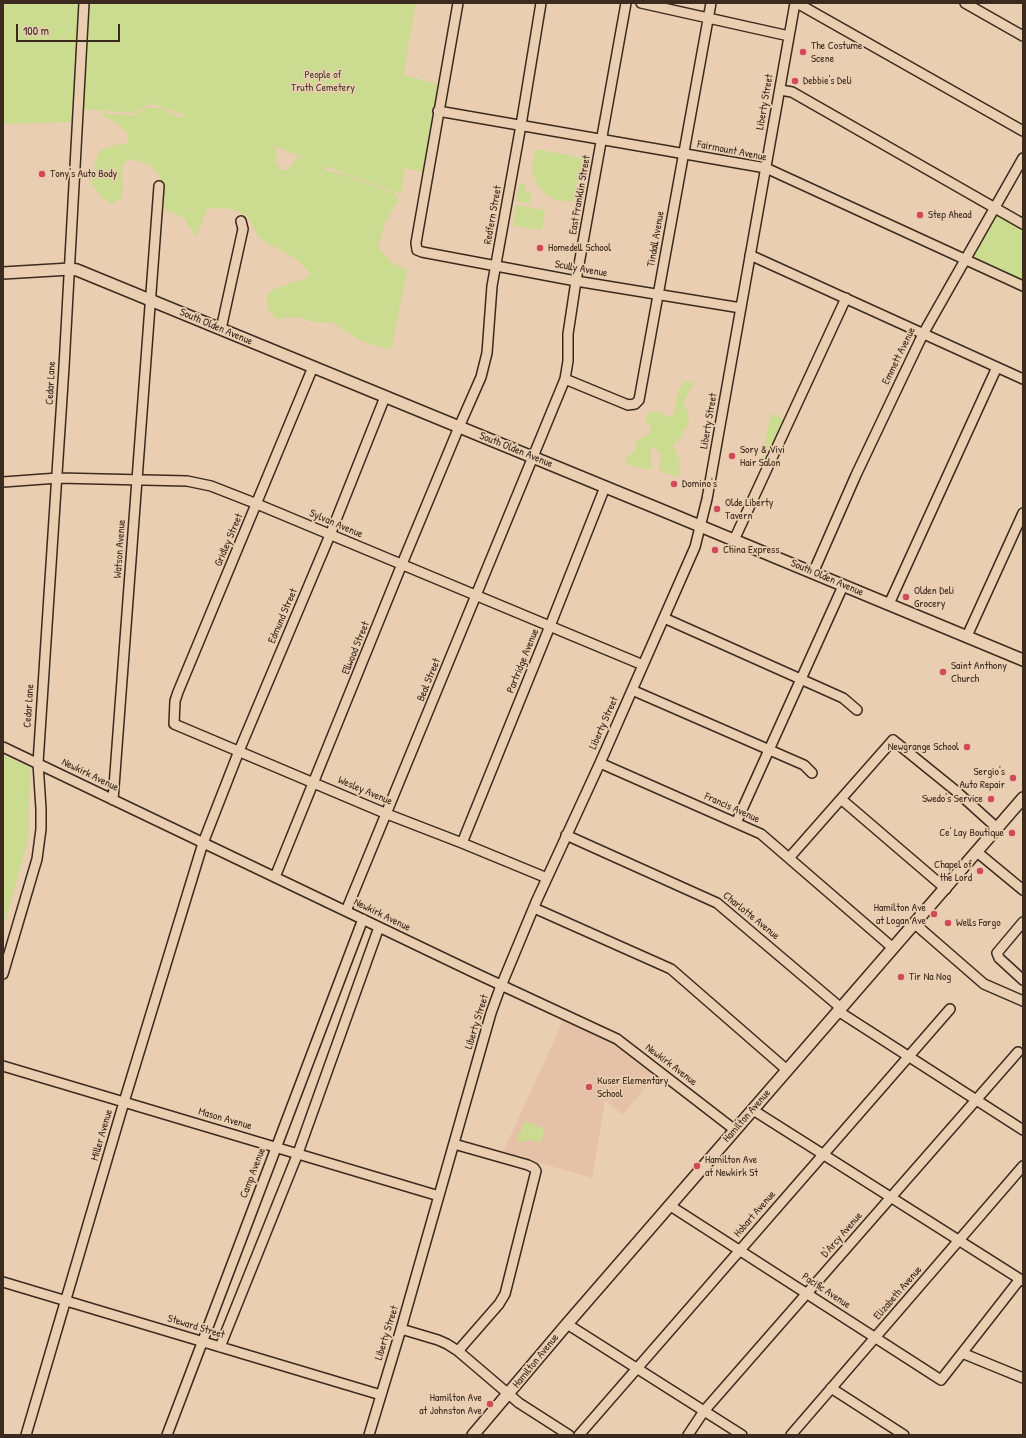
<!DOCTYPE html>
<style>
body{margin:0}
#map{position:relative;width:1026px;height:1438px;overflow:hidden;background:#eaceb1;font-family:"Patrick Hand",sans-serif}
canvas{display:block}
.frame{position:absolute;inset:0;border:4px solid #3b2a1e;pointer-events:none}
.scale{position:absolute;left:16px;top:24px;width:104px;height:18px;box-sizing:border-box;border:2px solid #3b2a1e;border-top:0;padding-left:5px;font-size:12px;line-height:14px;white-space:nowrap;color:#3b2a1e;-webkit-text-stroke:3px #eaceb1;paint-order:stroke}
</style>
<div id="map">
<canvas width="1026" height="1438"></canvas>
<div class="frame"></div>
<div class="scale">100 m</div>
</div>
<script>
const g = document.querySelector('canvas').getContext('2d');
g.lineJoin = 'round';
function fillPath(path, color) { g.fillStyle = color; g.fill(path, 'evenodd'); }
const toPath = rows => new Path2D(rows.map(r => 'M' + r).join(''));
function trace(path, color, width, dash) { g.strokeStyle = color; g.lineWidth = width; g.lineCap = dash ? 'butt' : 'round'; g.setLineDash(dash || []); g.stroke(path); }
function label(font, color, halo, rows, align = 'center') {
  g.font = font + ' "Patrick Hand",sans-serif'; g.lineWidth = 3.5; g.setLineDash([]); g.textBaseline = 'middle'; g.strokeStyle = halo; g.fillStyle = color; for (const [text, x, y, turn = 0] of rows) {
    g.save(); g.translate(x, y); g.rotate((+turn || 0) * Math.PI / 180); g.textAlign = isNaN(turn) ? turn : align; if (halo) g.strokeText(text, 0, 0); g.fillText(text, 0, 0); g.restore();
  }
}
fillPath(toPath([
 [564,1019,605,1039,629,1053,656,1074,623,1115,605,1100,592,1178,503,1152]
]), '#e4c1a7');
fillPath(toPath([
 [3,3,416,3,403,75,438,84,423,172,405,168,401,194,321,165,327,171,344,175,394,193,398,200,385,223,378,247,392,263,407,270,391,350,359,340,333,323,315,322,295,317,276,319,268,309,267,295,274,289,309,277,309,273,298,260,259,238,248,217,233,209,221,208,207,209,196,237,183,217,160,207,158,189,160,177,150,165,131,159,124,163,122,173,123,188,121,199,112,204,101,197,92,184,91,178,99,151,114,145,128,143,127,133,117,123,103,116,102,113,132,116,148,107,162,109,181,118,185,115,150,103,135,113,79,109,78,122,3,124],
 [276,148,277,147,304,158,302,159,297,157,287,171,281,170,276,162],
 [536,149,583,158,573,202,556,200,547,195,539,187,534,177,532,166],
 [519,184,526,185,525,192,531,193,530,204,516,201],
 [516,205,545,210,542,230,513,226],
 [994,212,1023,229,1023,282,970,258],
 [685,381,694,383,683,403,687,410,689,422,684,430,679,441,673,444,680,463,678,477,663,472,658,468,662,459,657,449,653,447,650,452,652,469,648,470,629,465,625,460,628,456,636,450,636,441,651,433,651,425,645,422,649,412,659,412,668,417,674,415,678,391],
 [771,413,784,420,761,472,767,434],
 [3,755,30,767,28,840,6,919,3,918],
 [525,1121,545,1129,540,1143,527,1139,526,1141,521,1142,517,1140]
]), '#cbdb8f');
const minor = toPath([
 [458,3,416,243,417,250,422,252,576,281,741,308],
 [641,3,789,36],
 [797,3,1023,131],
 [965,3,1023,36],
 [780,90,792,92,1023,224],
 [438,111,766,168,1023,286],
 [750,255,1023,379],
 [221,329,243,229,241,221],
 [313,367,178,692,175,701,174,724,387,814,462,843,547,878],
 [565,379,628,405,635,404,639,400,711,3],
 [3,482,58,478,187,481,211,486,257,504,643,665],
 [734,540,846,298],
 [813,573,856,475,923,334,1023,158],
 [889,604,997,367],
 [664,618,843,698,857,710],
 [967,636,1023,513],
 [632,690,804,765,812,773],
 [3,747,475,973,617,1039,735,1130],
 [600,763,761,834,893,948],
 [841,799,946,889],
 [113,800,159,186],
 [736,823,843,586],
 [566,835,717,903,841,1008],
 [462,843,550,626,605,487],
 [977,852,1023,890],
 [789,858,893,740,956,791,997,828],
 [275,877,402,564,459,427,481,377,487,353,492,286,521,125,541,3],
 [534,908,671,969,787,1070],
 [346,911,565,379,568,361,568,334,576,281,626,3],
 [1023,922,997,953,999,958,1023,980],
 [915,924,984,984,1023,1001],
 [3,974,37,859,41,829,41,809,38,763,64,367,84,3],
 [838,1011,1023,1130],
 [3,1066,439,1196],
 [753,1110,1023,1281],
 [454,1144,528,1165,534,1168,536,1171,505,1294,499,1304,458,1351],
 [669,1205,941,1380,1020,1279],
 [3,1282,381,1395],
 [567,1324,742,1435],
 [401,1329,438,1340,447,1344,458,1351,519,1403,569,1435],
 [220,1347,298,1153,379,927],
 [962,1353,1023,1378],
 [831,1388,904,1435],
 [26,1435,124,1102,203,843,239,751,330,535,385,397],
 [167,1435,363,919],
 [369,1435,401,1329,491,1013,499,991,536,902,600,763,695,547,707,499,795,3],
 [579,1435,950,1009],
 [688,1435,704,1411,1018,1052],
 [791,1435,1023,1166]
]);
const major = toPath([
 [3,273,70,269,77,270,659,509,1023,660],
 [473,1435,567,1324,1023,798]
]);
trace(minor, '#3b2a1e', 12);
trace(major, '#3b2a1e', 14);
trace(minor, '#eaceb1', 9);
trace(major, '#eaceb1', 11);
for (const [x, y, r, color] of [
 [803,52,4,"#d1495b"],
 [795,81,4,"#d1495b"],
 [42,174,4,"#d1495b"],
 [920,215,4,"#d1495b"],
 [540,248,4,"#d1495b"],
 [732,456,4,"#d1495b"],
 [674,484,4,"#d1495b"],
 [717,509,4,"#d1495b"],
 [715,550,4,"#d1495b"],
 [906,597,4,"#d1495b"],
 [943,672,4,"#d1495b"],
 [967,747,4,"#d1495b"],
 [1013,778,4,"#d1495b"],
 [991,799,4,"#d1495b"],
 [1012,833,4,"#d1495b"],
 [980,871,4,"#d1495b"],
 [934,914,4,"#d1495b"],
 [948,923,4,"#d1495b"],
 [901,977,4,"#d1495b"],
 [589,1087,4,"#d1495b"],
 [697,1166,4,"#d1495b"],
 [490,1404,4,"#d1495b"]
]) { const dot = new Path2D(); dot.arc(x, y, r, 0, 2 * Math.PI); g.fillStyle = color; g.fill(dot); trace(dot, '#eaceb1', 1.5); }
label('11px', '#3b2a1e', '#eaceb1', [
 ["The Costume",811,46],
 ["Scene",811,59],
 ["Debbie's Deli",803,81],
 ["Tony's Auto Body",50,174],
 ["Step Ahead",928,215],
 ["Homedell School",548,248],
 ["Sory & Vivi",740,450],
 ["Hair Salon",740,463],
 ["Domino's",682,484],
 ["Olde Liberty",725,503],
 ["Tavern",725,516],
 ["China Express",723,550],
 ["Olden Deli",914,591],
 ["Grocery",914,604],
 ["Saint Anthony",951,666],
 ["Church",951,679],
 ["Newgrange School",959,747,"right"],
 ["Sergio's",1005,772,"right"],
 ["Auto Repair",1005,785,"right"],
 ["Swedo's Service",983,799,"right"],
 ["Ce' Lay Boutique",1004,833,"right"],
 ["Chapel of",972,865,"right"],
 ["the Lord",972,878,"right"],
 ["Hamilton Ave",926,908,"right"],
 ["at Logan Ave",926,921,"right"],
 ["Wells Fargo",956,923],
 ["Tir Na Nog",909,977],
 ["Kuser Elementary",597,1081],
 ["School",597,1094],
 ["Hamilton Ave",705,1160],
 ["at Newkirk St",705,1173],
 ["Hamilton Ave",482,1398,"right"],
 ["at Johnston Ave",482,1411,"right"]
], 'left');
label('11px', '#493c29', '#eaceb1', [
 ["People of",323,75],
 ["Truth Cemetery",323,88]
]);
label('11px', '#3b2a1e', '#eaceb1', [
 ["Liberty Street",765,102,-80],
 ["Fairmount Avenue",732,151,11],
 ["East Franklin Street",580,195,-80],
 ["Redfern Street",493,215,-80],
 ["Tindall Avenue",656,239,-80],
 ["Scully Avenue",581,269,10],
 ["South Olden Avenue",216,327,23],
 ["Emmett Avenue",899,356,-64],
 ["Cedar Lane",51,383,-87],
 ["Liberty Street",709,421,-80],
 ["South Olden Avenue",516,450,22],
 ["Sylvan Avenue",336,524,23],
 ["Gridley Street",229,540,-67],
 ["Watson Avenue",120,549,-86],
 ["South Olden Avenue",827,578,23],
 ["Edmund Street",283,616,-67],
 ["Ellwood Street",356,648,-68],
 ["Partridge Avenue",523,661,-68],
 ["Beal Street",429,680,-68],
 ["Cedar Lane",29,706,-86],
 ["Liberty Street",604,723,-66],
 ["Newkirk Avenue",90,775,26],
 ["Wesley Avenue",365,791,23],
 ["Francis Avenue",732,808,24],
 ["Newkirk Avenue",382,915,26],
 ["Charlotte Avenue",751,916,39],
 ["Liberty Street",477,1022,-73],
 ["Newkirk Avenue",671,1065,37],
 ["Hamilton Avenue",747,1116,-49],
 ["Mason Avenue",225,1119,16],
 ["Miller Avenue",102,1135,-74],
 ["Camp Avenue",253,1173,-69],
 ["Hobart Avenue",755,1214,-49],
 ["D'Arcy Avenue",842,1235,-49],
 ["Pacific Avenue",826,1291,33],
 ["Elizabeth Avenue",898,1293,-49],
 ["Steward Street",196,1327,17],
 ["Liberty Street",387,1333,-73],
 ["Hamilton Avenue",536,1361,-51]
]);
</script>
